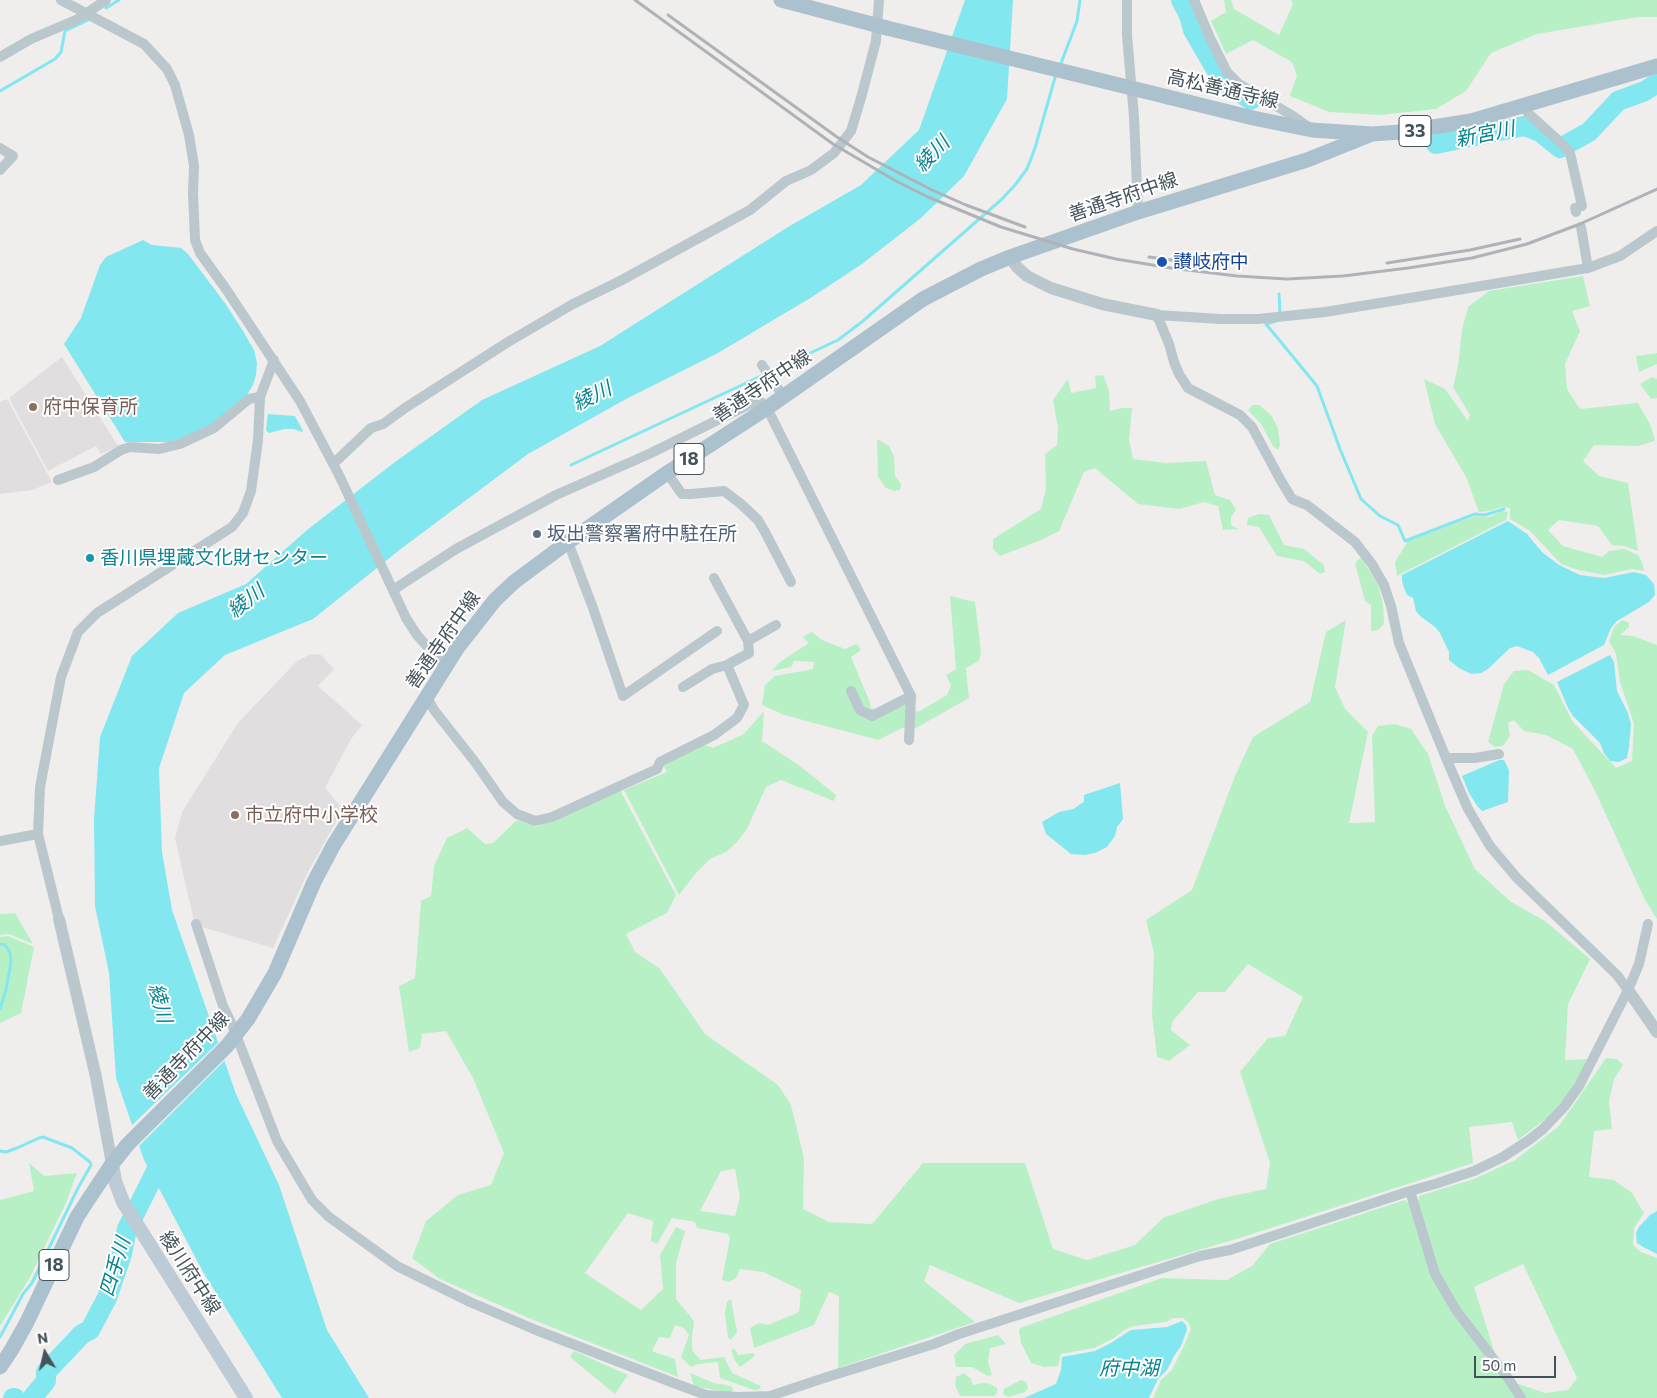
<!DOCTYPE html>
<meta charset="utf-8">
<style>
body{margin:0}
#map{position:relative;width:1657px;height:1398px;overflow:hidden;background:#f0eded;font-family:Commissioner,sans-serif}
canvas{display:block}
.north{position:absolute;left:20px;top:1328px;width:50px;height:50px;-webkit-text-stroke:4px #fff;paint-order:stroke;rotate:351deg;font-size:14px;font-weight:700;line-height:20px;text-align:center;color:#44535b}
.north::after{content:'';display:block;margin:auto;width:18px;height:22px;background:#44535b;clip-path:polygon(50% 0,100% 100%,50% 72%,0 100%)}
.scale{position:absolute;left:1474px;top:1356px;width:82px;height:22px;box-sizing:border-box;border:2px solid #44535b;border-top:0;padding-left:6px;font-size:15px;line-height:18px;white-space:nowrap;color:#44535b;-webkit-text-stroke:4px #fff;paint-order:stroke}
</style>
<div id="map">
<canvas width="1657" height="1398"></canvas>
<div class="north">N</div>
<div class="scale">50 m</div>
</div>
<script>
const g = document.querySelector('canvas').getContext('2d');
g.lineJoin = 'round';
function fillPath(path, color) { g.fillStyle = color; g.fill(path, 'evenodd'); }
const toPath = rows => new Path2D(rows.map(r => 'M' + r).join(''));
function trace(path, color, width, dash) { g.strokeStyle = color; g.lineWidth = width; g.lineCap = dash ? 'butt' : 'round'; g.setLineDash(dash || []); g.stroke(path); }
function label(font, color, halo, rows, align = 'center') {
  g.font = font + ' Commissioner,"Noto Sans JP",sans-serif'; g.lineWidth = 4; g.setLineDash([]); g.textBaseline = 'middle'; g.strokeStyle = halo; g.fillStyle = color; for (const [text, x, y, turn = 0] of rows) {
    g.save(); g.translate(x, y); g.rotate((+turn || 0) * Math.PI / 180); g.textAlign = isNaN(turn) ? turn : align; if (halo) g.strokeText(text, 0, 0); g.fillText(text, 0, 0); g.restore();
  }
}
fillPath(toPath([
 [62,357,118,446,101,454,96,446,48,471,9,398],
 [7,399,52,482,32,490,0,494,0,402],
 [311,654,321,655,334,669,318,686,362,725,351,739,325,788,343,809,308,872,273,948,202,927,194,921,175,838,182,812,238,723,297,661]
]), '#e1dedf');
fillPath(toPath([
 [1224,0,1231,0,1234,9,1279,35,1293,4,1291,0,1657,0,1657,17,1638,17,1537,34,1491,53,1466,91,1436,109,1380,115,1329,112,1290,96,1297,75,1292,62,1253,40,1226,54,1211,21,1226,12],
 [1583,276,1590,306,1572,311,1580,331,1565,364,1567,389,1580,409,1638,403,1651,426,1655,441,1638,446,1594,445,1583,461,1599,476,1628,483,1638,551,1624,546,1612,545,1598,526,1559,520,1548,530,1563,546,1602,557,1609,551,1624,549,1638,555,1642,562,1644,571,1632,569,1604,575,1578,570,1561,564,1530,531,1510,519,1510,508,1502,507,1489,511,1479,512,1466,477,1435,424,1424,379,1445,389,1468,421,1470,415,1453,387,1458,366,1462,330,1468,307,1489,291],
 [1657,353,1657,364,1639,372,1636,356],
 [1103,375,1109,391,1110,411,1122,408,1132,408,1129,440,1133,459,1166,463,1206,461,1215,495,1230,500,1236,510,1231,517,1231,525,1239,529,1223,530,1218,506,1204,502,1179,509,1138,504,1095,468,1084,472,1059,531,1039,541,1000,556,993,549,993,539,1041,509,1046,489,1045,454,1057,445,1058,428,1053,400,1068,379,1071,393,1096,388,1095,376],
 [1652,377,1657,379,1657,398,1651,399,1640,384],
 [1253,405,1259,405,1272,416,1278,429,1280,445,1278,450,1273,446,1261,424,1248,410],
 [877,439,889,446,894,457,895,476,901,484,900,490,894,491,886,488,878,477],
 [1503,511,1508,512,1506,520,1397,576,1395,562,1408,541,1476,516,1489,517],
 [1260,514,1269,515,1284,545,1304,549,1324,565,1325,572,1320,574,1304,561,1277,556,1259,527,1247,525,1248,518,1253,516],
 [1361,557,1378,585,1383,604,1384,624,1378,630,1371,631,1371,605,1365,601,1355,563],
 [950,596,975,602,981,652,979,661,966,668,969,698,916,728,902,728,878,740,784,715,762,705,765,685,775,676,813,669,814,662,798,661,794,661,791,667,772,671,780,662,809,643,803,637,812,632,822,640,845,649,857,644,861,650,851,657,869,700,871,708,890,712,906,704,918,712,947,695,951,685,946,675,956,669],
 [1346,620,1335,687,1345,709,1368,732,1349,823,1375,822,1372,736,1378,726,1395,724,1411,729,1428,754,1445,806,1475,869,1511,902,1545,921,1590,959,1568,1004,1565,1060,1589,1059,1569,1094,1547,1118,1518,1140,1512,1122,1469,1127,1473,1163,1243,1237,1019,1303,930,1265,924,1281,975,1322,838,1368,839,1296,829,1292,814,1325,754,1348,750,1328,759,1323,768,1325,799,1312,801,1290,763,1272,740,1269,736,1278,729,1282,722,1280,730,1238,728,1234,697,1228,695,1222,672,1218,657,1244,651,1241,653,1221,628,1213,585,1273,641,1310,663,1289,660,1255,676,1227,685,1231,676,1263,676,1299,694,1321,692,1337,692,1350,700,1360,724,1357,732,1373,761,1386,760,1389,754,1390,720,1378,718,1362,698,1364,691,1367,681,1357,689,1335,684,1328,675,1325,670,1338,659,1337,652,1351,675,1359,678,1377,531,1319,440,1279,412,1258,426,1221,458,1195,491,1185,504,1153,473,1078,446,1031,422,1034,420,1048,409,1052,399,986,415,978,421,901,431,896,434,866,447,838,467,828,485,844,493,843,517,820,536,827,620,790,676,895,667,913,626,934,635,952,660,969,705,1034,778,1085,791,1105,804,1158,803,1209,829,1222,872,1224,923,1163,1025,1163,1053,1249,1087,1260,1135,1245,1163,1218,1218,1199,1266,1189,1270,1163,1240,1072,1268,1038,1285,1036,1303,997,1248,964,1225,992,1198,992,1172,1022,1171,1030,1190,1045,1169,1061,1157,1057,1152,1015,1154,953,1146,920,1192,890,1235,776,1253,737,1310,702,1326,632],
 [735,1169,740,1197,735,1216,700,1211,721,1171],
 [1622,620,1629,623,1629,627,1620,635,1633,636,1657,645,1657,919,1644,898,1595,791,1573,749,1546,735,1524,731,1514,720,1508,723,1510,736,1503,746,1495,747,1488,742,1504,684,1514,671,1528,670,1554,685,1573,722,1616,768,1632,761,1634,724,1620,682,1616,654,1609,641,1614,627],
 [764,711,762,741,800,766,836,795,834,801,781,780,766,787,747,829,737,842,726,852,710,859,696,873,679,895,624,790,667,772,664,766,705,745,713,748,744,734],
 [15,913,33,944,9,934,0,935,0,914],
 [8,936,34,947,21,1013,0,1023,0,937],
 [1606,1058,1617,1059,1623,1065,1614,1079,1609,1101,1612,1129,1594,1131,1589,1177,1614,1180,1632,1193,1644,1213,1634,1228,1633,1245,1641,1252,1657,1258,1657,1398,1153,1398,1161,1380,1172,1370,1185,1344,1191,1328,1188,1322,1183,1318,1173,1318,1166,1322,1134,1326,1124,1330,1114,1338,1094,1348,1061,1354,1058,1366,1044,1367,1031,1363,1021,1343,1019,1332,1020,1328,1162,1278,1227,1280,1252,1266,1270,1244,1405,1200,1410,1205,1418,1204,1419,1196,1474,1179,1515,1160,1559,1126],
 [1523,1264,1577,1378,1568,1390,1545,1393,1516,1383,1495,1354,1474,1287],
 [29,1163,44,1176,77,1173,66,1203,29,1279,0,1326,0,1200,34,1191],
 [731,1299,737,1332,731,1340,728,1338,725,1313,727,1302],
 [998,1335,1006,1344,990,1348,988,1362,992,1375,988,1376,972,1367,956,1367,954,1355,965,1344],
 [735,1349,738,1355,753,1353,755,1356,740,1367,734,1359,731,1350],
 [574,1351,628,1375,615,1394,570,1357],
 [690,1373,714,1383,731,1386,733,1389,732,1392,726,1392,694,1386],
 [964,1373,971,1379,973,1385,984,1383,990,1384,997,1388,997,1393,994,1396,960,1396,955,1385,956,1377],
 [1021,1380,1026,1382,1028,1388,1025,1392,1008,1397,1003,1394,1004,1389]
]), '#b8f0c6');
fillPath(toPath([
 [965,0,1013,0,1007,99,964,176,921,218,862,264,812,297,718,353,626,399,528,454,402,548,313,619,225,655,184,693,159,768,162,852,172,910,236,1094,279,1185,327,1330,369,1398,282,1398,203,1272,144,1160,116,1078,109,973,95,906,94,819,100,737,132,656,178,613,246,584,307,530,395,462,482,400,600,346,788,227,861,185,919,130],
 [143,240,152,245,181,248,188,254,225,303,243,331,254,350,257,363,256,375,253,385,247,395,214,423,185,438,169,442,125,442,64,344,81,318,100,265,106,257],
 [268,414,295,416,303,431,302,432,294,429,284,429,269,433,266,430],
 [1508,521,1527,534,1542,552,1559,565,1580,575,1604,578,1634,572,1646,575,1654,584,1655,595,1649,602,1617,621,1611,628,1604,645,1548,675,1539,658,1533,652,1517,646,1510,648,1488,669,1481,673,1471,674,1459,668,1449,660,1449,652,1440,633,1435,627,1420,616,1416,611,1413,598,1407,595,1404,588,1402,581,1402,575],
 [1610,655,1614,662,1617,691,1628,713,1631,724,1629,747,1627,758,1619,762,1610,761,1604,753,1600,743,1573,716,1568,708,1557,682],
 [1499,760,1504,760,1509,770,1508,802,1482,811,1478,807,1469,793,1462,776],
 [1120,783,1123,819,1117,827,1115,836,1107,847,1095,853,1085,855,1071,854,1046,834,1042,822,1059,812,1073,809,1084,802,1084,795],
 [1657,1211,1657,1254,1643,1247,1637,1243,1636,1233,1639,1227,1650,1215],
 [1182,1321,1186,1325,1187,1330,1181,1346,1174,1356,1167,1370,1158,1379,1149,1398,1024,1398,1056,1384,1061,1370,1062,1357,1095,1351,1111,1343,1131,1330,1167,1327]
]), '#83e7ef');
fillPath(toPath([
 [220,1041,226,1059,137,1148,130,1127]
]), '#f0eded');
trace(toPath([
 [106,8,119,0],
 [1060,66,1077,21,1080,0],
 [0,91,55,59,61,52,65,31,88,20],
 [1279,294,1280,314],
 [1276,321,1266,324,1317,386,1340,449,1361,499,1380,516,1398,525,1405,541,1475,514,1485,515,1504,509],
 [571,465,838,340,863,321,1002,199,1015,185,1027,169,1035,148,1056,74],
 [0,944,5,945,10,952,11,962,6,990,0,1009],
 [0,1151,6,1152,17,1148,39,1138,43,1137,72,1148,90,1162,91,1165,78,1188,32,1283,23,1294,0,1337]
]), '#83e7ef', 3);
trace(toPath([
 [1181,0,1189,15,1193,30,1218,73,1226,83,1251,100],
 [1436,144,1524,126,1540,132,1560,148,1589,132,1618,101,1645,91,1657,83],
 [13,1398,15,1398],
 [32,1398,46,1381,46,1372,82,1334,90,1330,107,1298,122,1254,127,1229,161,1161,169,1156]
]), '#83e7ef', 20);
trace(toPath([
 [61,0,144,44,167,69,175,85,189,135,194,166,193,193,195,240,200,253,226,289,300,401,339,475,406,618,417,635,441,662,447,665],
 [1127,0,1127,35,1134,117,1138,212],
 [1194,0,1210,38,1227,72,1239,84,1293,116,1307,126],
 [0,57,31,39,78,19,106,0],
 [1523,106,1529,114,1562,144,1570,153,1582,206,1575,208,1576,212],
 [0,148,13,156,0,170],
 [1581,227,1588,268],
 [762,365,783,396],
 [333,464,371,428,383,424,405,408,508,342,573,304,620,281,750,210,786,181,811,170,834,153,851,131,861,98,876,41,879,0],
 [667,473,682,494,691,494,724,491,741,504,758,520,765,532,791,582],
 [58,480,94,467,121,450,130,447,159,449,180,444,214,428,249,399,260,397],
 [568,542,593,608,623,696,717,631],
 [393,590,456,549,556,495,649,454,752,403,761,402,770,414,911,696,909,740],
 [748,641,776,625],
 [683,687,712,669,727,665],
 [851,691,860,710,872,716,911,696],
 [427,697,434,710,475,762,503,802,517,814,535,821,552,817,657,769,660,762,714,735,737,718,744,705,727,665,749,653,748,641,714,578],
 [1446,758,1475,758,1499,754],
 [0,841,38,834],
 [59,919,38,834,40,787,61,677,78,632,97,613,232,527,243,513,251,491,258,440,260,397,274,360],
 [196,924,223,1006,233,1027,277,1141,312,1200,329,1217,397,1266,470,1302,536,1330,679,1385,706,1395,738,1397,770,1396,824,1378,934,1344,959,1334,1200,1256,1230,1250,1410,1191,1435,1184,1474,1171,1503,1157,1529,1140,1543,1129,1564,1107,1579,1086,1628,990,1639,964,1648,924],
 [1628,990,1617,975,1517,878,1490,846,1468,809,1446,758,1399,643,1391,606,1384,585,1372,564,1355,542,1307,505,1292,499,1280,479,1252,427,1240,415,1188,388,1179,374,1174,362,1169,344,1157,315,1220,319,1258,319,1325,312,1398,300,1588,268,1620,256,1657,231],
 [1410,1191,1435,1274,1456,1310,1508,1378,1521,1398]
]), '#bac7cd', 10);
trace(toPath([
 [1010,257,1017,267,1027,276,1051,288,1102,304,1157,315],
 [59,919,96,1077,112,1164],
 [1628,990,1657,1032]
]), '#bac7cd', 12);
trace(toPath([
 [112,1164,115,1181,123,1202,246,1398]
]), '#bccbd5', 14);
trace(toPath([
 [781,0,887,28],
 [1168,97,1253,118,1312,130,1372,134,1401,132,1471,121,1657,66],
 [0,1367,12,1349,27,1322,77,1217,88,1200,112,1164,128,1144,227,1046,248,1019,275,973,314,882,333,846,458,647,495,600,514,582,568,542,667,473,767,408,923,299,981,269,1010,257,1138,212,1307,160,1372,134]
]), '#abc1cd', 15);
trace(toPath([
 [635,0,833,144,896,181,928,197,1001,227,1073,249,1116,259,1171,268,1237,276,1287,279,1343,276,1408,268,1472,258,1527,244,1580,224,1657,189],
 [668,15,837,137,868,157,932,190,966,205,1025,227],
 [1149,257,1215,266],
 [1387,263,1470,250,1520,239]
]), '#afb3b8', 3);
trace(toPath([
 [887,28,1168,97]
]), '#abc1cd', 15);
for (const [x, y, r, color] of [
 [1162,262,6,"#1a4fb4"],
 [33,407,5,"#8d6e63"],
 [537,534,5,"#5c6f8a"],
 [90,558,5,"#0f9aa8"],
 [235,815,5,"#8d6e63"]
]) { const dot = new Path2D(); dot.arc(x, y, r, 0, 2 * Math.PI); g.fillStyle = color; g.fill(dot); trace(dot, '#fff', 2); }
for (const [x, y, w] of [
 [1415,131,32],
 [689,459,30],
 [54,1265,30]
]) { const box = new Path2D(); box.roundRect(x - w / 2, y - 15.5, w, 31, 4); g.fillStyle = '#fff'; g.fill(box); trace(box, '#44535b', 1); }
label('bold 18px', '#44535b', null, [
 ["33",1415,131],
 ["18",689,459],
 ["18",54,1265]
]);
label('19px', '#44535b', '#fff', [
 ["高松善通寺線",1223,89,13],
 ["善通寺府中線",1123,197,-19],
 ["善通寺府中線",762,386,-34],
 ["善通寺府中線",443,640,-55],
 ["善通寺府中線",186,1056,-46],
 ["綾川府中線",190,1273,57]
]);
label('19px', '#164399', '#fff', [
 ["讃岐府中",1173,262]
], 'left');
label('19px', '#785e54', '#fff', [
 ["府中保育所",43,407],
 ["市立府中小学校",245,815]
], 'left');
label('19px', '#4e5e75', '#fff', [
 ["坂出警察署府中駐在所",547,534]
], 'left');
label('19px', '#0d838f', '#fff', [
 ["香川県埋蔵文化財センター",100,558]
], 'left');
label('italic 20px', '#09838d', '#fff', [
 ["新宮川",1485,134,-11],
 ["綾川",932,154,-46],
 ["綾川",592,396,-26],
 ["綾川",246,601,-38],
 ["綾川",160,1003,75],
 ["四手川",115,1267,-73],
 ["府中湖",1129,1368]
]);
</script>
